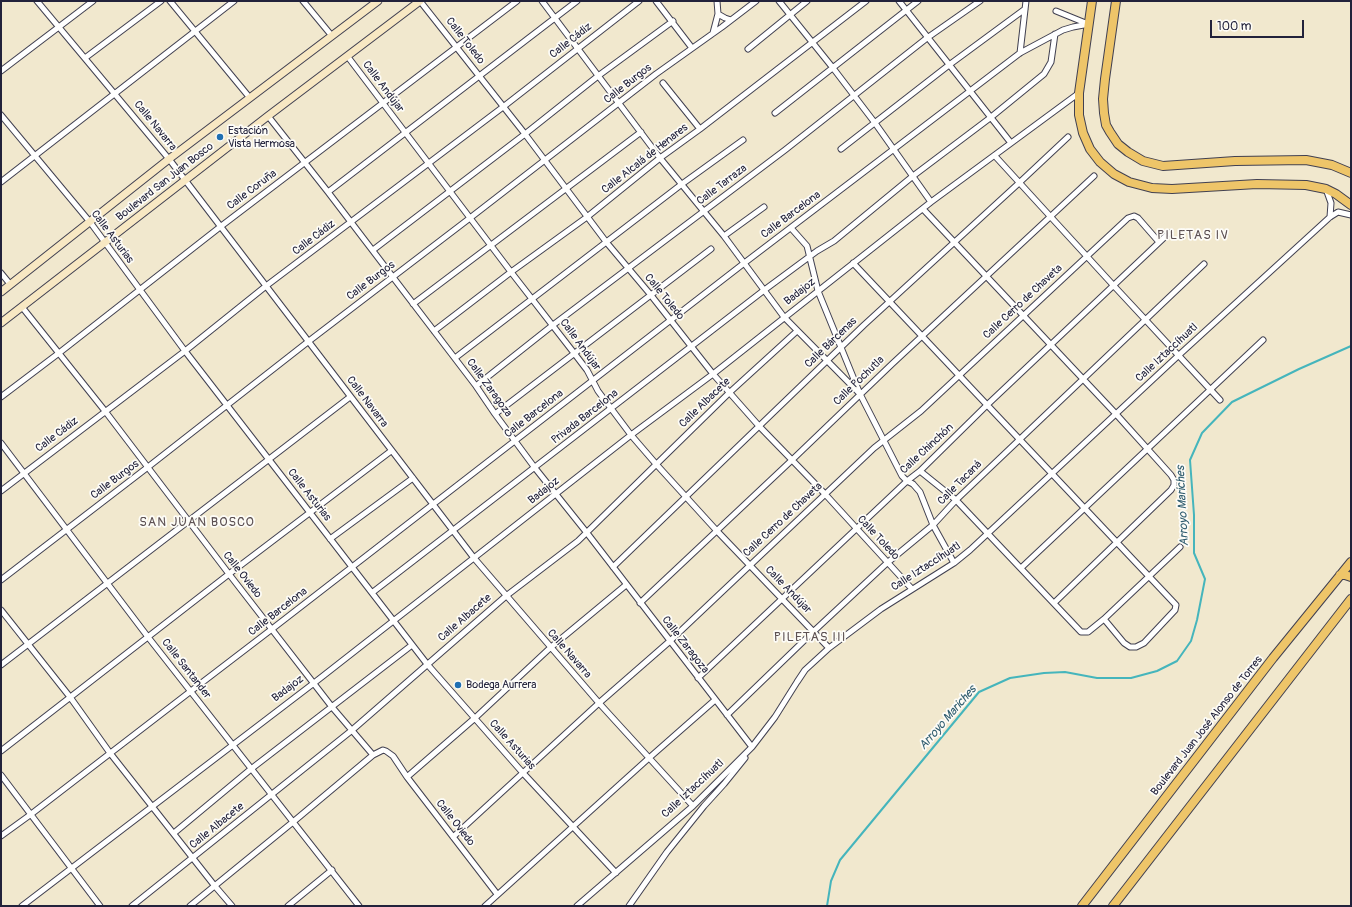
<!DOCTYPE html>
<meta charset="utf-8">
<style>
body{margin:0}
#map{position:relative;width:1352px;height:907px;overflow:hidden;background:#f1e8ce;font-family:Pangolin,sans-serif}
canvas{display:block}
.frame{position:absolute;inset:0;border:2px solid #22223b;pointer-events:none}
.scale{position:absolute;left:1210px;top:20px;width:94px;height:18px;box-sizing:border-box;border:2px solid #22223b;border-top:0;padding-left:5px;font-size:12px;line-height:14px;white-space:nowrap;color:#22223b;-webkit-text-stroke:3px #fdfcf7;paint-order:stroke}
</style>
<div id="map">
<canvas width="1352" height="907"></canvas>
<div class="frame"></div>
<div class="scale">100 m</div>
</div>
<script>
const g = document.querySelector('canvas').getContext('2d');
g.lineJoin = 'round';
const toPath = rows => new Path2D(rows.map(r => 'M' + r).join(''));
function trace(path, color, width, dash) { g.strokeStyle = color; g.lineWidth = width; g.lineCap = dash ? 'butt' : 'round'; g.setLineDash(dash || []); g.stroke(path); }
function label(font, color, halo, rows, align = 'center') {
  g.font = font + ' Pangolin,sans-serif'; g.lineWidth = 3.5; g.setLineDash([]); g.textBaseline = 'middle'; g.strokeStyle = halo; g.fillStyle = color; for (const [text, x, y, turn = 0] of rows) {
    g.save(); g.translate(x, y); g.rotate((+turn || 0) * Math.PI / 180); g.textAlign = isNaN(turn) ? turn : align; if (halo) g.strokeText(text, 0, 0); g.fillText(text, 0, 0); g.restore();
  }
}
trace(toPath([
 [827,906,831,881,840,860,979,692,1010,678,1044,673,1065,672,1097,678,1131,678,1157,671,1177,661,1191,641,1197,620,1205,579,1194,553,1194,515,1190,460,1202,433,1232,402,1299,369,1351,346]
]), '#45b5bc', 2);
const street = toPath([
 [37,1,169,159,474,558,599,703,693,806],
 [170,1,250,98],
 [303,1,332,36],
 [420,1,525,134,607,243,650,294,713,374,759,426,825,494,912,589],
 [542,1,660,158,724,236,784,317,860,394],
 [656,1,692,48],
 [779,1,833,68,875,123,931,202],
 [899,1,1011,143],
 [1056,11,1088,24],
 [718,14,725,18,731,20],
 [713,33,718,14,717,1],
 [748,49,807,1],
 [1020,53,1026,1],
 [348,57,511,272,574,353,587,370,598,391,631,435,656,464,717,531,829,648],
 [85,58,161,1],
 [1,71,93,1],
 [663,83,700,129],
 [775,113,918,1],
 [1,115,90,222,185,351,427,664,523,773,616,873],
 [268,116,328,192,476,386,495,414,535,468,587,533,752,747],
 [841,149,949,65,1025,9],
 [995,156,1114,286,1220,400],
 [1,182,234,1],
 [1326,189,1331,203,1330,217],
 [328,192,577,1],
 [923,209,1116,414,1171,475,1174,480,1174,485,1171,490,1054,603],
 [791,228,807,246,818,291,860,394,902,476,907,481,913,484,920,492,933,525,954,563],
 [724,236,764,207],
 [373,250,525,134,598,76,673,21],
 [853,263,1176,605,1175,610,1144,643,1136,647,1130,647,1124,643,1104,619],
 [1,273,10,284],
 [413,304,641,132],
 [22,307,105,411,229,574,332,707,373,755],
 [434,331,511,272,587,217,660,158,700,129,866,1],
 [455,358,682,184,743,140],
 [476,386,553,325,785,150,927,38,980,1],
 [1,397,59,353,220,227,517,1],
 [495,414,711,249],
 [1,443,148,637,359,906],
 [920,471,956,500,1081,632,1088,632,1104,619,1180,547],
 [1,491,185,351,266,286,503,107,639,1],
 [330,539,413,478],
 [613,567,864,325,1019,183,1068,137],
 [1021,568,1263,340],
 [1,580,148,467,309,341,470,218,656,74,722,27,756,1],
 [373,592,763,291,817,251,834,241,913,176,990,118,1044,74,1051,62,1055,34],
 [640,603,792,460,892,364,1094,176],
 [1,610,70,697,110,753,214,885,232,906],
 [1,665,350,397],
 [698,678,907,481,920,471,987,405,1169,233],
 [727,715,814,631,887,563,933,525,956,500,1204,264],
 [1,751,229,574,391,451],
 [1,775,100,906],
 [407,777,475,718,550,648,626,585],
 [174,833,251,769,412,645],
 [1,836,30,815,191,691,272,629,743,264,1020,53,1063,30,1073,27,1089,24],
 [453,837,599,703,670,641,874,448,921,411,1128,218,1134,216,1138,218,1159,242],
 [22,906,314,683,631,435,713,374,931,202,1079,93],
 [132,906,351,731,506,596,578,541,729,393,797,331],
 [190,906,293,822,373,755,383,750,386,751,393,756,407,777,497,894],
 [288,906,332,870],
 [485,906,649,758,715,700],
 [577,906,693,806,752,747,775,717,797,682,805,670,829,648,881,609,954,563,970,550,1179,355,1330,217,1338,212,1351,215],
 [629,906,667,852,704,806,724,784,745,758]
]);
const secondary = toPath([
 [1,292,169,159,378,1],
 [1,323,268,116,420,1]
]);
const primary = toPath([
 [1092,1,1079,93,1079,115,1083,133,1090,149,1100,162,1114,174,1129,182,1152,188,1172,189,1257,184,1306,185,1326,189,1336,194,1351,205],
 [1116,1,1105,79,1103,99,1104,113,1106,125,1110,132,1118,144,1128,152,1143,161,1163,166,1235,161,1306,160,1332,165,1351,173],
 [1340,575,1345,575,1351,577],
 [1082,906,1273,658,1351,562],
 [1113,906,1351,599]
]);
trace(street, '#414051', 7);
trace(secondary, '#414051', 9);
trace(primary, '#414051', 10);
trace(street, '#fff', 5);
trace(secondary, '#f8e8c3', 7);
trace(primary, '#eec569', 8);
for (const [x, y, r, color] of [
 [220,137,4,"#1f6fb2"],
 [458,685,4,"#1f6fb2"]
]) { const dot = new Path2D(); dot.arc(x, y, r, 0, 2 * Math.PI); g.fillStyle = color; g.fill(dot); trace(dot, '#fdfcf7', 1.5); }
label('11px', '#22223b', '#fdfcf7', [
 ["Calle Toledo",465,41,52],
 ["Calle Cádiz",571,41,-38],
 ["Calle Burgos",628,84,-38],
 ["Calle Andújar",383,87,53],
 ["Calle Navarra",155,126,51],
 ["Calle Alcalá de Henares",645,159,-38],
 ["Boulevard San Juan Bosco",165,182,-38],
 ["Calle Tarraza",722,185,-37],
 ["Calle Coruña",252,190,-37],
 ["Calle Barcelona",791,215,-37],
 ["Calle Asturias",112,237,53],
 ["Calle Cádiz",314,238,-37],
 ["Calle Burgos",371,281,-37],
 ["Badajoz",800,292,-38],
 ["Calle Toledo",664,297,51],
 ["Calle Cerro de Chaveta",1023,302,-43],
 ["Calle Bárcenas",831,343,-44],
 ["Calle Andújar",580,345,54],
 ["Calle Iztaccíhuatl",1167,353,-43],
 ["Calle Pochutla",859,381,-44],
 ["Calle Zaragoza",489,388,54],
 ["Calle Navarra",367,402,53],
 ["Calle Albacete",705,403,-44],
 ["Calle Barcelona",534,414,-38],
 ["Privada Barcelona",585,417,-38],
 ["Calle Cádiz",57,435,-37],
 ["Calle Chinchón",927,449,-43],
 ["Calle Burgos",115,480,-37],
 ["Calle Tacaná",960,483,-45],
 ["Badajoz",544,491,-38],
 ["Calle Asturias",309,495,52],
 ["Calle Cerro de Chaveta",783,520,-43],
 ["Calle Toledo",878,538,47],
 ["Calle Iztaccíhuatl",926,567,-33],
 ["Calle Oviedo",242,575,52],
 ["Calle Andújar",788,590,46],
 ["Calle Barcelona",278,612,-38],
 ["Calle Albacete",465,618,-41],
 ["Calle Zaragoza",685,645,52],
 ["Calle Navarra",569,654,49],
 ["Calle Santander",186,669,52],
 ["Badajoz",288,689,-37],
 ["Boulevard Juan José Alonso de Torres",1207,726,-52],
 ["Calle Asturias",512,745,48],
 ["Calle Iztaccíhuatl",693,789,-43],
 ["Calle Oviedo",455,823,52],
 ["Calle Albacete",217,826,-39]
]);
label('11px', '#22223b', '#fdfcf7', [
 ["Estación",228,131],
 ["Vista Hermosa",228,144],
 ["Bodega Aurrera",466,685]
], 'left');
label('italic 12px', '#305d6f', '#fdfcf7', [
 ["Arroyo Mariches",1183,506,-93],
 ["Arroyo Mariches",948,718,-49]
]);
g.letterSpacing = '1px';
label('13px', '#5c5052', '#fdfcf7', [
 ["PILETAS IV",1193,236],
 ["SAN JUAN BOSCO",197,523],
 ["PILETAS III",810,638]
]);
g.letterSpacing = '0px';
</script>
